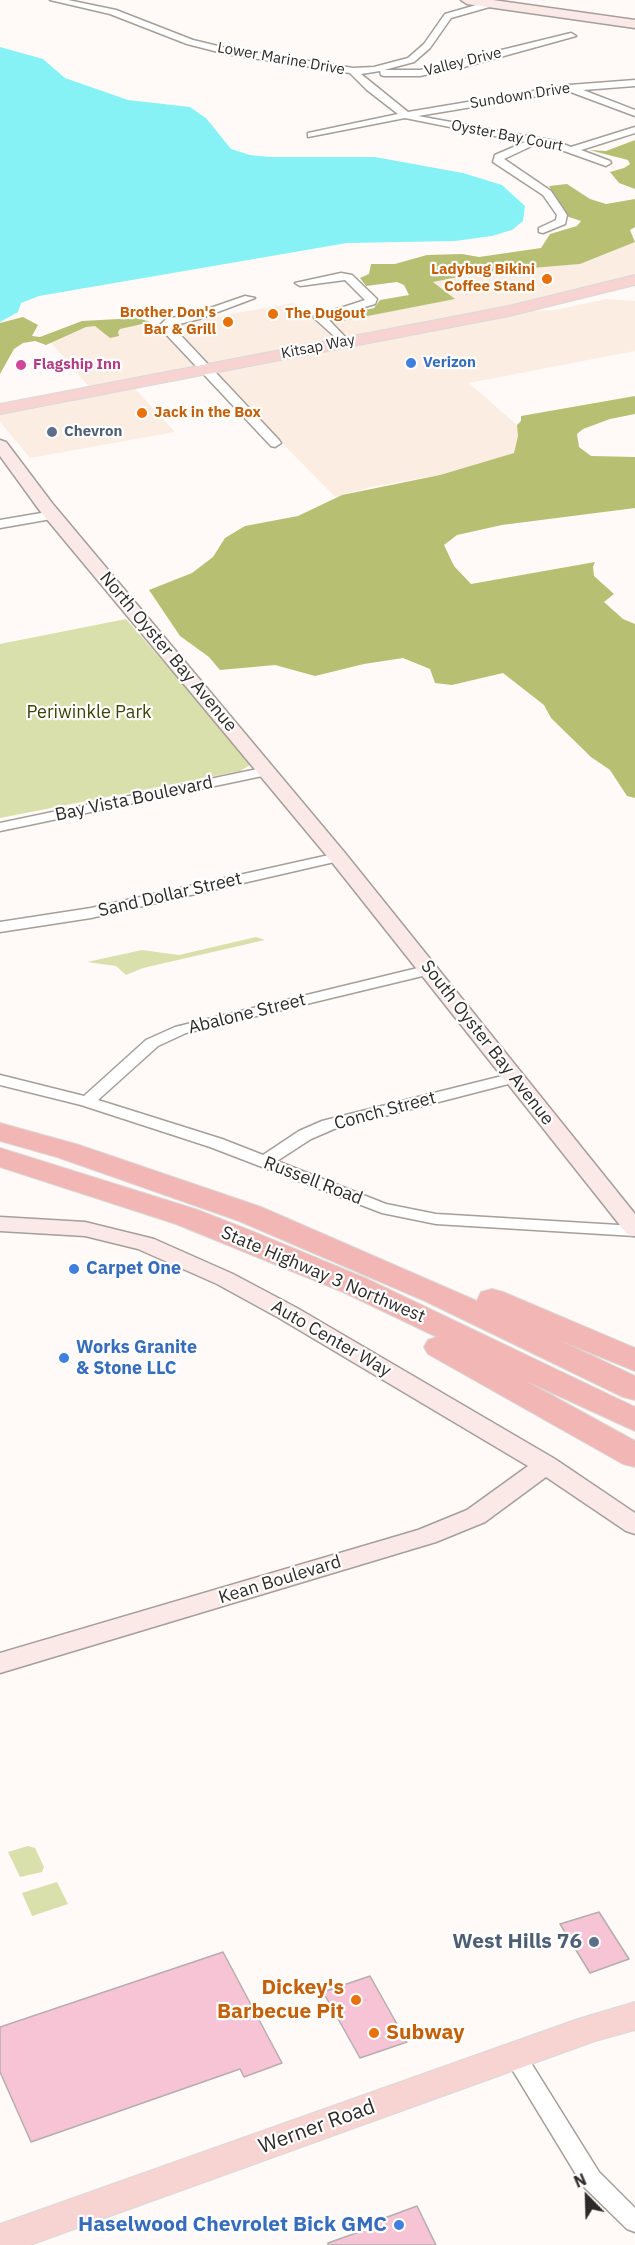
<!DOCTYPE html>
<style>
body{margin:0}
#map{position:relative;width:635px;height:2245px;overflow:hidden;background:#fffaf7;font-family:"IBM Plex Sans",sans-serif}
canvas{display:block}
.north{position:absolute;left:557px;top:2167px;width:60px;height:60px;-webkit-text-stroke:4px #fff;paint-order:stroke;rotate:337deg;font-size:16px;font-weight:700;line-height:24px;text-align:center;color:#2d2b29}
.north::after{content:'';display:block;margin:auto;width:21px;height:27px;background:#2d2b29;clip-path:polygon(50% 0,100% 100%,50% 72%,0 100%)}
</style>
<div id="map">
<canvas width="635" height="2245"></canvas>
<div class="north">N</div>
</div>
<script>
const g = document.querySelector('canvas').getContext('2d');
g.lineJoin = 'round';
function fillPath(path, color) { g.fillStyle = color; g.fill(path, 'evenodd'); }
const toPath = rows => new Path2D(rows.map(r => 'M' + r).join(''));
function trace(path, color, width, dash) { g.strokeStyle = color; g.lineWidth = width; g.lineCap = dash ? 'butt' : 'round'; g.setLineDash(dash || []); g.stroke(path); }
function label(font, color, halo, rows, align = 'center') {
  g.font = font + ' "IBM Plex Sans",sans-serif'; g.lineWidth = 4.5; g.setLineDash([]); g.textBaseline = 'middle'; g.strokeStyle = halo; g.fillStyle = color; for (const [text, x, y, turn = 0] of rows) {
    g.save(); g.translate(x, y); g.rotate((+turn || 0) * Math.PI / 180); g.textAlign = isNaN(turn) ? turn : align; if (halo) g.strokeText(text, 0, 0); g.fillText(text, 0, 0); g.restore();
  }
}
fillPath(toPath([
 [635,242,635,279,603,289,91,389,47,338,95,323,166,325,294,303,320,325,454,299,432,282,484,272,580,264],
 [606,299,635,301,635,351,469,383,517,425,518,436,514,453,440,475,371,487,335,497,209,369,511,312,555,310],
 [131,384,175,432,30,458,0,422,0,410]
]), '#fcede3');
fillPath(toPath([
 [126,619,249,760,250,765,240,771,0,818,0,644],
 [256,937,265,940,143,968,126,975,116,966,87,962,142,950,179,955],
 [28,1846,35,1848,44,1867,42,1872,20,1877,8,1852],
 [57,1882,68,1904,32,1916,22,1893]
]), '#d9e0ac');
fillPath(toPath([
 [635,140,635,189,619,183,610,172,624,168,630,164,628,160,589,150,606,151],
 [567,184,590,199,606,204,635,199,635,227,630,230,635,242,580,264,484,272,433,282,455,299,337,322,330,323,326,319,374,308,380,300,409,295,404,285,397,282,366,286,360,278,369,274,371,264,395,264,427,255,462,254,479,257,541,248,550,234,577,226,581,221,566,216,549,186],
 [23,317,38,325,32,336,40,337,82,321,137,318,151,322,120,329,118,332,119,336,110,338,95,326,86,327,46,345,35,341,23,343,14,349,0,374,0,323],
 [635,396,635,414,610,419,583,429,577,434,579,447,591,456,635,457,635,508,502,525,457,535,444,545,454,566,471,584,595,562,593,567,594,576,614,594,604,602,623,619,635,624,635,798,627,796,610,770,591,757,551,718,544,705,503,673,452,685,435,683,430,669,403,658,364,664,315,676,275,665,220,670,209,657,180,636,149,590,192,573,213,557,225,538,245,526,298,516,342,495,440,475,514,453,518,436,517,425,521,421,521,416]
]), '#b7bf73');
fillPath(toPath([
 [0,47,43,59,65,78,128,100,190,107,206,118,231,149,250,155,269,157,375,157,463,173,502,185,525,206,523,221,512,230,492,236,455,241,347,243,39,296,21,303,18,312,0,322]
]), '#86f2f5');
const building = toPath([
 [599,1912,629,1959,590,1973,560,1924,599,1912],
 [223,1952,282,2063,244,2077,240,2069,31,2142,0,2072,0,2027,223,1952],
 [370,1976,407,2042,360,2058,323,1992,370,1976],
 [417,2206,436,2245,328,2245,328,2243,373,2227,371,2223,417,2206]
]);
fillPath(building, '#f6c4d4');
trace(building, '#b6adb0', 1.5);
const street = toPath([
 [50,0,68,0,116,10,193,40,226,48,353,68,374,67,408,58,424,44,445,14,490,1,495,4,493,6,451,18,430,48,414,62,384,70,420,70,571,33,576,36,464,67,420,76,384,76,381,75,380,71,361,74,408,112,569,85,635,80,635,86,583,90,635,110,635,116,568,91,418,116,555,141,571,147,635,127,635,133,581,150,610,161,611,163,606,166,553,147,536,144,504,159,551,191,567,215,565,224,543,233,539,232,539,228,556,220,557,215,543,195,493,162,495,155,525,142,405,118,308,137,308,133,398,114,367,90,350,73,226,54,187,44,110,14,50,0],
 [341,273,352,275,377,299,375,304,327,318,350,342,344,345,313,317,365,300,345,280,300,286,295,283,341,273],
 [245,296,255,298,199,319,172,326,279,440,281,443,275,447,271,446,163,331,160,325,166,319,193,314,245,296],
 [53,511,57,512,57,518,0,528,0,520,53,511],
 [267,767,272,768,274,771,272,774,0,831,0,823,267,767],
 [338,853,345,857,343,860,91,918,0,932,0,922,91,908,338,853],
 [430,965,435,967,438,970,435,973,186,1033,158,1046,98,1100,222,1139,263,1155,299,1131,322,1121,514,1073,520,1075,522,1078,520,1081,334,1129,311,1139,277,1161,386,1204,436,1214,635,1226,635,1236,436,1224,382,1213,210,1147,81,1105,0,1085,0,1075,84,1096,146,1040,175,1027,430,965],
 [515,2047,523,2050,599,2172,635,2208,635,2232,627,2229,583,2186,504,2056,507,2050,515,2047]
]);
const secondary = toPath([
 [461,0,493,0,635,20,635,28,467,4,461,0],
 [0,440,6,442,52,503,345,853,635,1214,635,1236,627,1234,331,861,40,511,0,456,0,440],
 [0,1217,85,1222,154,1239,233,1274,297,1308,555,1459,635,1513,635,1534,626,1531,546,1477,485,1522,436,1542,0,1673,0,1653,418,1530,467,1510,528,1466,279,1318,217,1284,138,1249,85,1236,0,1231,0,1217]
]);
const primary = toPath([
 [635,275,635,285,509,316,0,414,0,404,509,306,635,275],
 [635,2002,635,2030,595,2041,30,2245,0,2245,0,2224,578,2019,635,2002]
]);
const highway = toPath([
 [0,1123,79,1145,261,1207,477,1301,481,1292,492,1289,503,1292,635,1348,635,1371,559,1340,635,1376,635,1400,623,1397,425,1301,239,1221,57,1157,0,1141,0,1123],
 [0,1148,198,1210,254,1232,365,1278,635,1407,635,1431,524,1380,635,1441,635,1467,623,1464,428,1354,424,1347,428,1340,437,1337,343,1292,176,1224,0,1167,0,1148]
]);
trace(street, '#a59e99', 3);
trace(secondary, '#a59e99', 3);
trace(primary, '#d9d9d8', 2);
trace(highway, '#d9d9d8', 2);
fillPath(street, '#fff');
fillPath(secondary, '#fbe9e8');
fillPath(primary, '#f7d4d2');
fillPath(highway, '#f2b7b4');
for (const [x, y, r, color] of [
 [547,279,6,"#e8710a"],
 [273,314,6,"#e8710a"],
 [228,322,6,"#e8710a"],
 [411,363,6,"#3f7fe0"],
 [21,365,6,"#d1479c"],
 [142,413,6,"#e8710a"],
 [52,432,6,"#5c6f8a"],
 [74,1269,6,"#3f7fe0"],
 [64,1358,6,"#3f7fe0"],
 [594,1942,6,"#5c6f8a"],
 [356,2000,6,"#e8710a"],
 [374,2033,6,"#e8710a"],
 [399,2225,6,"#3f7fe0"]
]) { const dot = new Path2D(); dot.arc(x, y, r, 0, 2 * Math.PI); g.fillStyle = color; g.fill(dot); trace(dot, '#fff', 2); }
label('15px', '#2d2b29', '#fff', [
 ["Lower Marine Drive",281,59,10],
 ["Valley Drive",463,62,-14],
 ["Sundown Drive",520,96,-9],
 ["Oyster Bay Court",507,136,11],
 ["Kitsap Way",318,347,-11]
]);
label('bold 15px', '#c56008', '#fff', [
 ["Ladybug Bikini",535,270],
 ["Coffee Stand",535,287],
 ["Brother Don's",216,313],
 ["Bar & Grill",216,330],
 ["The Dugout",285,314,"left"],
 ["Jack in the Box",154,413,"left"]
], 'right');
label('bold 15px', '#366cbe', '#fff', [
 ["Verizon",423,363]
], 'left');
label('bold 15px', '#b23c85', '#fff', [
 ["Flagship Inn",33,365]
], 'left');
label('bold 15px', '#4e5e75', '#fff', [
 ["Chevron",64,432]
], 'left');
label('18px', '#2d2b29', '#fff', [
 ["North Oyster Bay Avenue",168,652,50],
 ["Bay Vista Boulevard",134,799,-12],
 ["Sand Dollar Street",170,895,-13],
 ["Abalone Street",247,1014,-14],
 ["South Oyster Bay Avenue",487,1043,52],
 ["Conch Street",385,1111,-15],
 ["Russell Road",313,1181,21],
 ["State Highway 3 Northwest",323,1275,23],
 ["Auto Center Way",331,1339,30],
 ["Kean Boulevard",280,1580,-17]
]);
label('18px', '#3e4205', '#fff', [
 ["Periwinkle Park",89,713]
]);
label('bold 18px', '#366cbe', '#fff', [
 ["Carpet One",86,1269],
 ["Works Granite",76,1348],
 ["& Stone LLC",76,1369]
], 'left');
label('bold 21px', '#4e5e75', '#fff', [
 ["West Hills 76",582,1942]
], 'right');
label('bold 21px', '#c56008', '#fff', [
 ["Dickey's",344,1988],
 ["Barbecue Pit",344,2012],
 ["Subway",386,2033,"left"]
], 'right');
label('21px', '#2d2b29', '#fff', [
 ["Werner Road",317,2127,-20]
]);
label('bold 21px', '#366cbe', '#fff', [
 ["Haselwood Chevrolet Bick GMC",387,2225]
], 'right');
</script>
